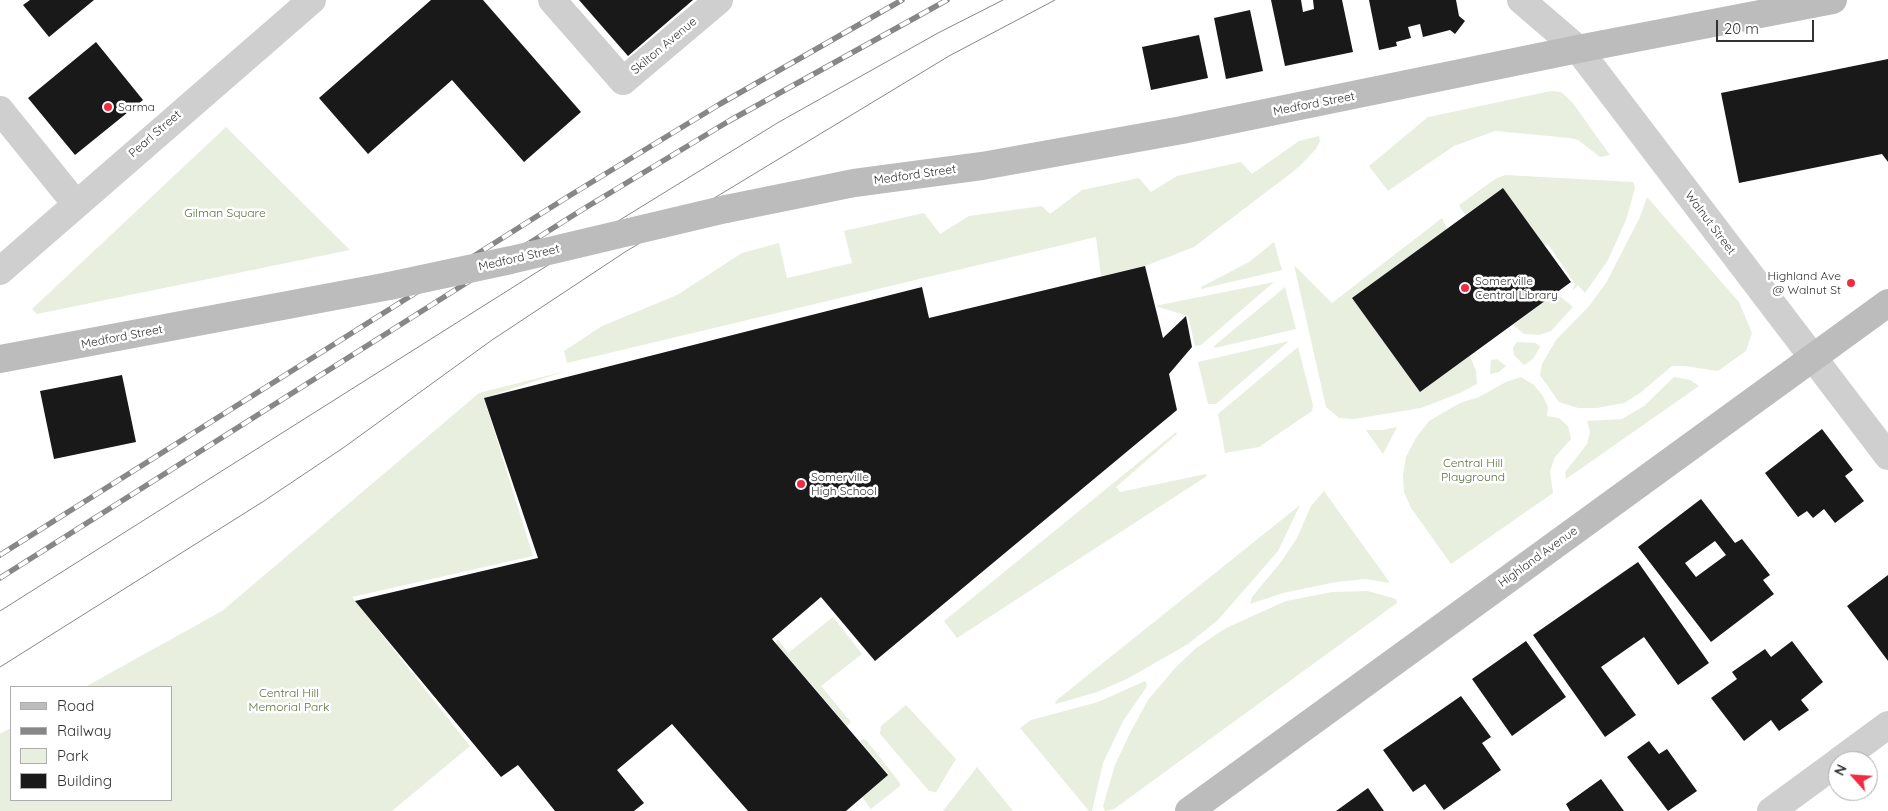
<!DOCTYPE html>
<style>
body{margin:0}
#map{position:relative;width:1888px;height:811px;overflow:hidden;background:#fff;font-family:Quicksand,sans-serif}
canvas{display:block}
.legend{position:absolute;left:10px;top:686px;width:162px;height:115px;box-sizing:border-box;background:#fff;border:1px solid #adadad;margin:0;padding:6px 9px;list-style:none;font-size:15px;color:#323232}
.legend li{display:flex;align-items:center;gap:10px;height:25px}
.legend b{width:25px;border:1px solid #adadad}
.north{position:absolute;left:1828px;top:751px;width:50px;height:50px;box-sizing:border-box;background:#fff;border:1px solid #adadad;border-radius:50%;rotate:296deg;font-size:14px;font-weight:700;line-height:20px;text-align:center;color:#323232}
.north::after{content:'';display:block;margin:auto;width:18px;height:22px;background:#f12b42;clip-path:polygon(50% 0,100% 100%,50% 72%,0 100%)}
.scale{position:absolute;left:1716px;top:20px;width:98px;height:22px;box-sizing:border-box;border:2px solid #323232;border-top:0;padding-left:6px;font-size:15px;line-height:18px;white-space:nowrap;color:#323232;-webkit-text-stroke:4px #fff;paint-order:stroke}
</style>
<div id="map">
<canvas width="1888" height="811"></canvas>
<ul class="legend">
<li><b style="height:6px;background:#bcbcbc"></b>Road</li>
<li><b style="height:6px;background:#878787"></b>Railway</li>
<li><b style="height:14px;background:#e8efdf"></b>Park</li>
<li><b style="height:14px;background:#191919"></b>Building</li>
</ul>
<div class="north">N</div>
<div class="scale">20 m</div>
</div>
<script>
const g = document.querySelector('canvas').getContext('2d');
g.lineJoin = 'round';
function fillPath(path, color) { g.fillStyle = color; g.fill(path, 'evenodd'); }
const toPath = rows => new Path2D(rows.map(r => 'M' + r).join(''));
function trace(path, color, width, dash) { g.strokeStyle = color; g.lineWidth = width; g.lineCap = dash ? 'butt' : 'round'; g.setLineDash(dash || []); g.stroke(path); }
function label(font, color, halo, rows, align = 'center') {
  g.font = font + ' Quicksand,sans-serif'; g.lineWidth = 5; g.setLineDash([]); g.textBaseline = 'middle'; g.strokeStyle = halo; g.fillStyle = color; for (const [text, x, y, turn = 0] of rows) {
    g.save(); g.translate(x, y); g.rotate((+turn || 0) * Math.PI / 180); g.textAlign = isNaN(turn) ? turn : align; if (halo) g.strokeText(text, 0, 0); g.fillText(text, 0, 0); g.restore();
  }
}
fillPath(toPath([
 [1551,91,1561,92,1572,102,1610,155,1600,157,1578,140,1570,138,1495,131,1454,146,1388,191,1369,166,1428,117],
 [226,127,350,250,37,314,32,309],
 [1319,136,1320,141,1316,149,1299,167,1194,247,1145,266,1101,276,1096,237,567,363,564,351,602,326,677,295,742,253,779,243,787,278,852,263,844,231,924,213,940,234,969,216,1042,206,1050,214,1082,190,1139,178,1151,192,1177,176,1241,162,1252,174,1299,141],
 [1505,175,1633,182,1635,188,1626,220,1608,260,1585,293,1578,285,1572,291,1575,284,1548,244,1544,245,1503,188,1465,215,1459,205,1495,179],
 [1647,197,1739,302,1752,333,1746,351,1718,371,1685,366,1672,366,1640,393,1624,403,1597,408,1578,408,1559,402,1540,375,1542,364,1556,340,1589,306,1606,283,1640,217],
 [1442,218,1447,229,1352,298,1420,392,1470,356,1476,371,1477,384,1460,393,1421,408,1354,419,1339,418,1326,407,1294,265,1332,303],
 [1274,242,1282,270,1201,289,1201,287,1249,262],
 [1274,282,1201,345,1195,346,1188,316,1155,306],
 [1285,287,1296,329,1215,348,1214,346],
 [1556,293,1573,307,1551,331,1539,335,1524,334,1513,325],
 [1289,341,1216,404,1208,404,1198,362],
 [1517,342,1536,343,1540,347,1533,359,1524,365,1514,355,1513,348],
 [1298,347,1313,405,1312,411,1259,447,1225,453,1218,414],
 [1497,359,1506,366,1499,372,1490,374,1491,360],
 [566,371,484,398,533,556,352,597,470,746,392,811,0,811,0,734,11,728,11,800,171,800,171,687,85,687,222,611,479,393],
 [1521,377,1534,385,1543,396,1548,407,1547,416,1559,418,1568,426,1571,439,1555,457,1550,471,1553,493,1451,564,1411,508,1404,492,1403,475,1406,457,1416,438,1429,421,1460,403,1479,397,1506,382],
 [1674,377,1690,380,1699,386,1566,479,1565,472,1587,444,1590,432,1587,421,1622,419,1644,406],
 [1397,427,1383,454,1366,430,1383,430],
 [1176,432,1177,434,1116,487,1120,492,1206,474,1207,476,957,638,944,621],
 [1324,491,1390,583,1366,579,1336,582,1283,593,1250,604,1252,597,1281,562,1297,538,1311,506],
 [1300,505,1278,551,1218,620,1188,644,1127,679,1097,692,1056,704,1055,702,1058,699],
 [1368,591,1396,599,1397,603,1114,809,1105,811,1103,806,1115,765,1130,733,1148,700,1175,668,1196,648,1226,628,1286,601,1332,592],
 [833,617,862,654,821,686,851,722,847,726,776,643,778,639,788,653],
 [1145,681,1147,684,1146,688,1123,721,1103,763,1092,811,1089,811,1020,728,1031,720,1098,702],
 [906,705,956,759,936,792,929,791,880,734,881,726],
 [863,739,867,741,900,783,900,786,871,809,862,797,888,774,860,741],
 [977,767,1013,811,943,811]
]), '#e8efdf');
fillPath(toPath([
 [30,0,94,0,49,37,23,5],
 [431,0,483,0,581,112,524,162,452,80,368,154,319,98],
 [579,0,693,0,628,56],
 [1271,0,1301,0,1303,12,1314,9,1313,0,1342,0,1353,52,1285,66],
 [1369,0,1456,0,1459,16,1465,21,1455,34,1450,30,1423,37,1420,24,1408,27,1411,38,1396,42,1397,46,1379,50],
 [1250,10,1263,71,1226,79,1214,18],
 [1199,35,1208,78,1151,90,1142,47],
 [96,42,143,100,75,155,28,98],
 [1888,59,1888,162,1882,154,1739,183,1721,93],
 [1503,188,1571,282,1420,392,1352,298],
 [1145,266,1163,338,1186,316,1192,347,1169,374,1177,410,875,661,821,597,772,639,888,775,846,811,748,811,672,724,617,770,644,803,634,811,555,811,518,765,501,777,355,601,538,558,484,398,922,287,929,318],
 [122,375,136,442,54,459,40,391],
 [1822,429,1853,470,1845,476,1864,501,1835,523,1824,509,1813,518,1807,511,1798,517,1765,473],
 [1701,499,1735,543,1742,539,1770,575,1763,580,1774,594,1711,642,1638,547],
 [1715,541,1726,555,1696,577,1685,563],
 [1638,562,1709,663,1678,685,1644,637,1601,667,1636,715,1605,737,1533,635],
 [1888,575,1888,661,1847,606],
 [1526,641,1566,697,1512,736,1472,679],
 [1792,641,1823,682,1801,700,1809,710,1779,731,1771,720,1744,741,1711,698,1737,679,1732,672,1765,649,1771,657],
 [1461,696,1491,737,1482,743,1501,770,1444,810,1425,784,1413,792,1383,750],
 [1649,741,1659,754,1667,749,1697,791,1668,811,1627,757],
 [1601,779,1624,811,1570,811,1566,804],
 [1368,788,1384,811,1336,811]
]), '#191919');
trace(toPath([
 [552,0,623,81,719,0],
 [1521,0,1578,49,1888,456],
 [0,110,76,204],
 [1839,761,1888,725],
 [1771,811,1838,762]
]), '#cfcfcf', 28);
trace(toPath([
 [0,271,312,0]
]), '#cfcfcf', 28);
trace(toPath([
 [726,209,854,183,982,166,1182,130,1578,49,1833,0],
 [0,359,389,286],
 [1189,811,1888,303]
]), '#bcbcbc', 28);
trace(toPath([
 [0,611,610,226,779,122,938,33,1003,0],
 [0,667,264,501,343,448,492,340,625,252,949,56,1055,0]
]), '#878787', 1);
const rail = toPath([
 [0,555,569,196,720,104,902,0],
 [0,578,580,211,729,121,947,0]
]);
trace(rail, '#878787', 5.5);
trace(rail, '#fff', 4, [11]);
trace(toPath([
 [389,286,511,260,726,209]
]), '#bcbcbc', 28);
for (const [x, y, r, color] of [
 [108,107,5,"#f12b42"],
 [1851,283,5,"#f12b42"],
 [1465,288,5,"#f12b42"],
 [801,484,5,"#f12b42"]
]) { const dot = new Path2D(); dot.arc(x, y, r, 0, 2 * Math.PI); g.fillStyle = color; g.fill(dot); trace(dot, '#fff', 2); }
label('12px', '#323232', '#fff', [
 ["Skilton Avenue",664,46,-40],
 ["Medford Street",1314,104,-11],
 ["Pearl Street",155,134,-41],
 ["Medford Street",915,175,-8],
 ["Walnut Street",1710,223,53],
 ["Medford Street",519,258,-13],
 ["Medford Street",122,337,-11],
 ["Highland Avenue",1538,557,-36]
]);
label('12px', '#323232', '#fff', [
 ["Sarma",118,107],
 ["Highland Ave",1841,276,"right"],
 ["@ Walnut St",1841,290,"right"],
 ["Somerville",1475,281],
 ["Central Library",1475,295],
 ["Somerville",811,477],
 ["High School",811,491]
], 'left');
label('12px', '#56713b', '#fff', [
 ["Gilman Square",225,213],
 ["Central Hill",1473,463],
 ["Playground",1473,477],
 ["Central Hill",289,693],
 ["Memorial Park",289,707]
]);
</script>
